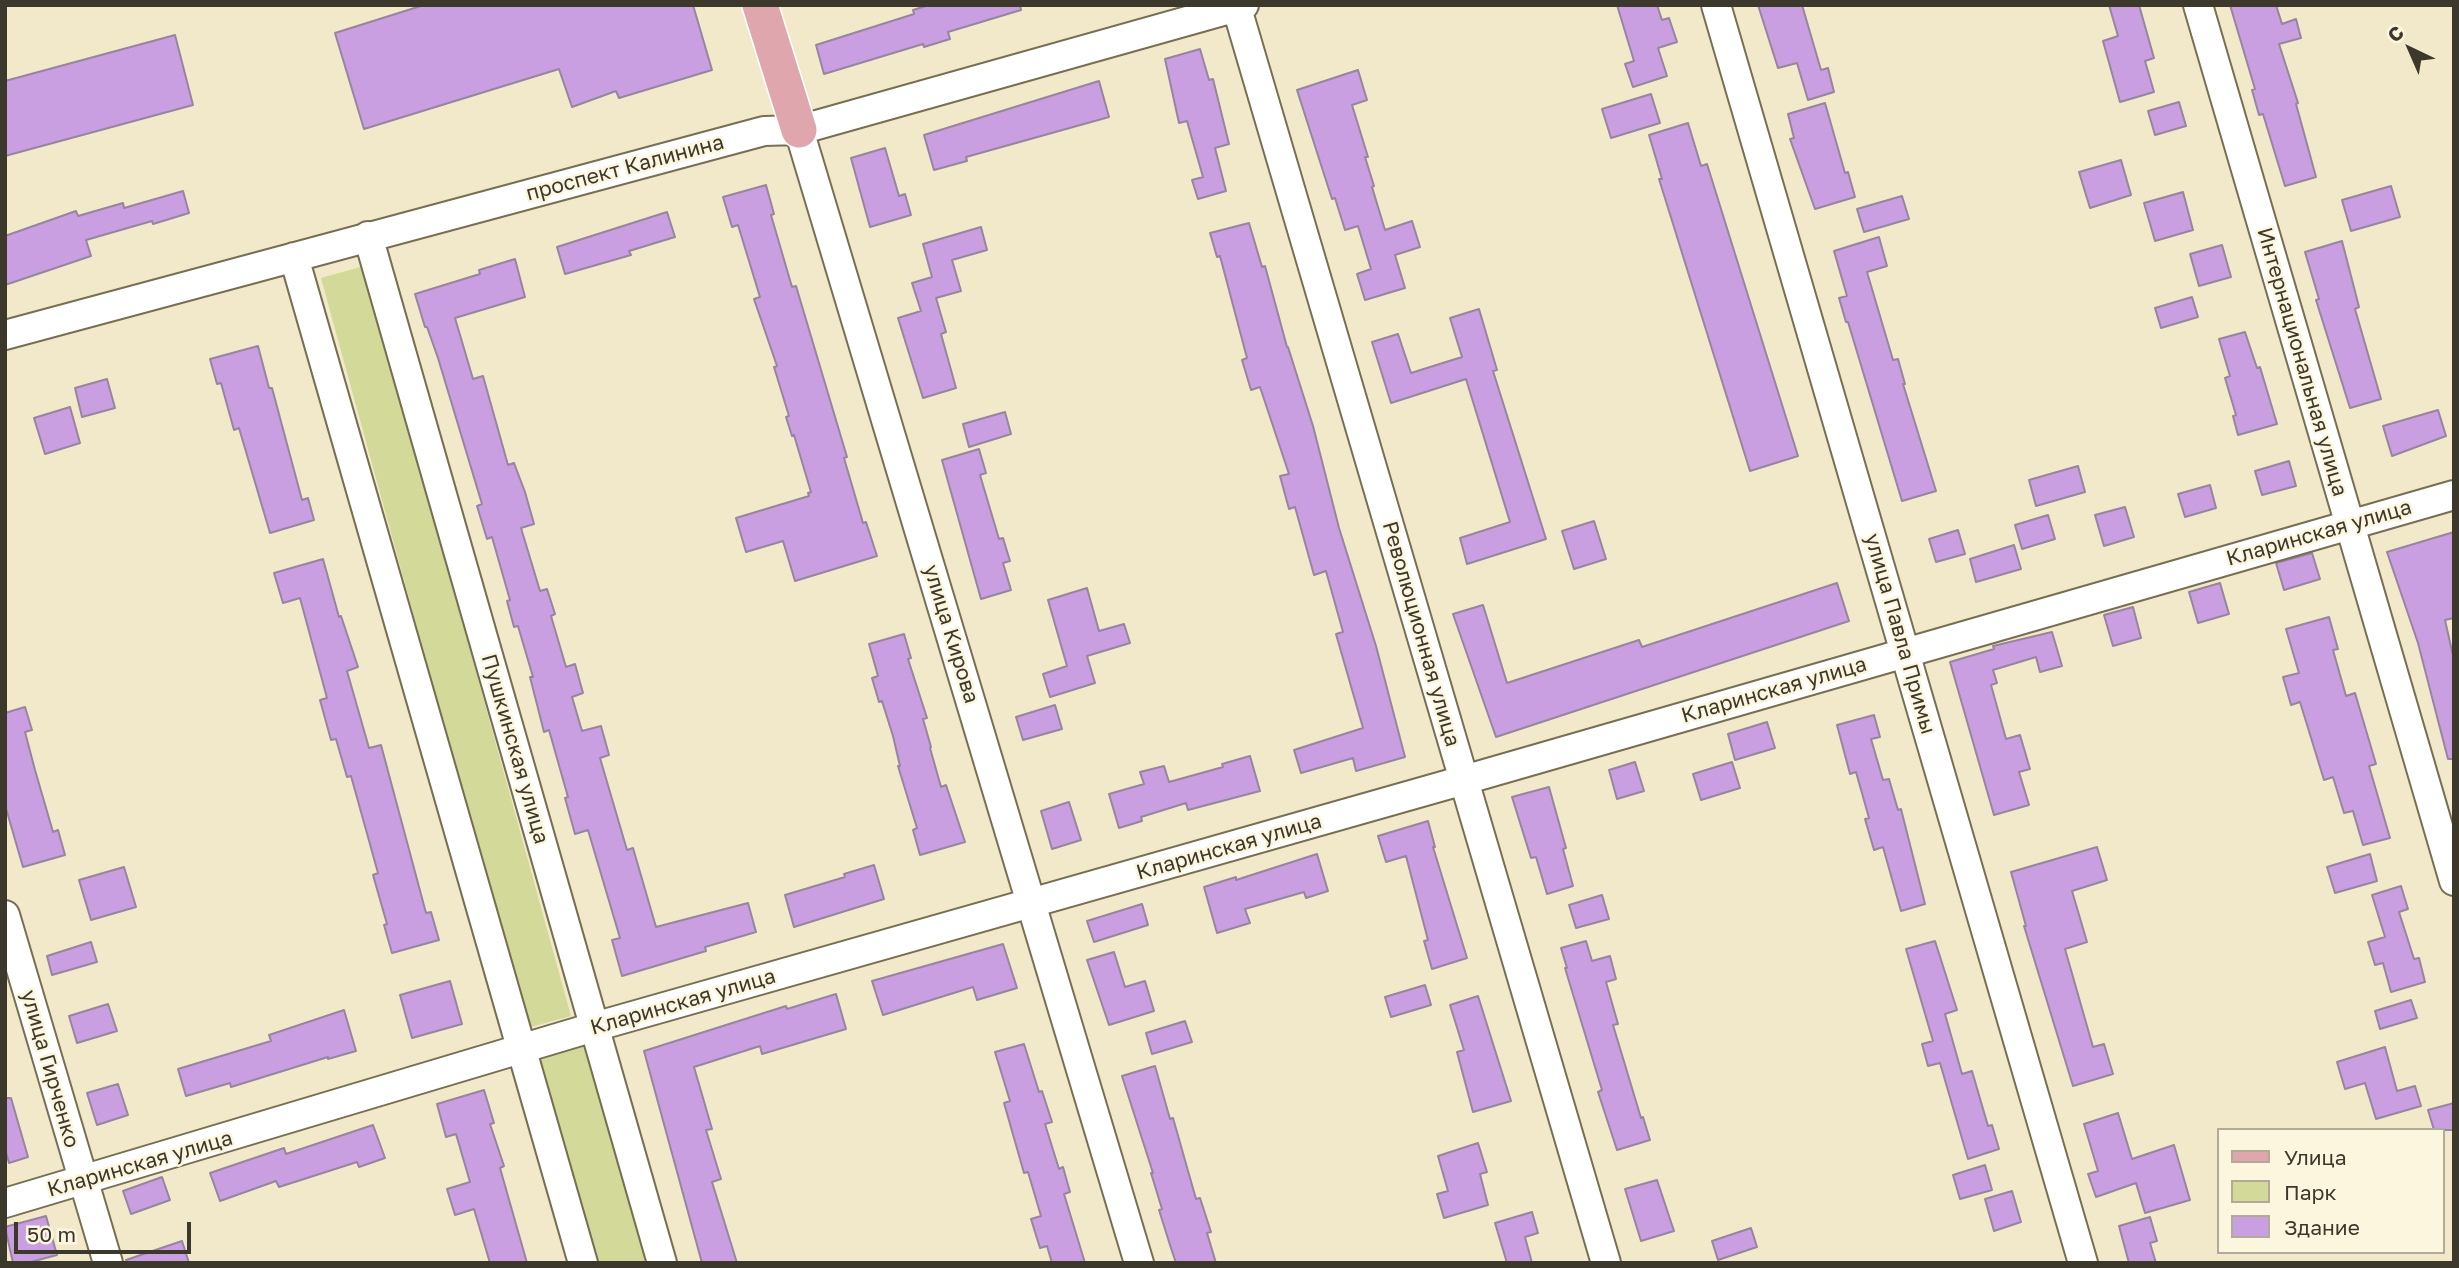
<!DOCTYPE html>
<meta charset="utf-8">
<style>
body{margin:0}
#map{position:relative;width:2459px;height:1268px;overflow:hidden;background:#f2e9ca;font-family:"Golos Text",sans-serif}
canvas{display:block}
.frame{position:absolute;inset:0;border:7px solid #3c382c;pointer-events:none}
.legend{position:absolute;left:2217px;top:1128px;width:228px;height:126px;box-sizing:border-box;background:#fdf6de;border:2px solid #b0aa97;margin:0;padding:9px 12px;list-style:none;font-size:21px;color:#3c382c}
.legend li{display:flex;align-items:center;gap:14px;height:35px}
.legend b{width:35px;border:2px solid #b0aa97}
.north{position:absolute;left:2375px;top:14px;width:70px;height:70px;-webkit-text-stroke:5px #fdf6de;paint-order:stroke;rotate:316deg;font-size:19px;font-weight:700;line-height:28px;text-align:center;color:#3c382c}
.north::after{content:'';display:block;margin:auto;width:24px;height:32px;background:#3c382c;clip-path:polygon(50% 0,100% 100%,50% 72%,0 100%)}
.scale{position:absolute;left:14px;top:1222px;width:177px;height:32px;box-sizing:border-box;border:4px solid #3c382c;border-top:0;padding-left:9px;font-size:21px;line-height:24px;white-space:nowrap;color:#3c382c;-webkit-text-stroke:5px #fdf6de;paint-order:stroke}
</style>
<div id="map">
<canvas width="2459" height="1268"></canvas>
<div class="frame"></div>
<ul class="legend">
<li><b style="height:9px;background:#e0a6ad"></b>Улица</li>
<li><b style="height:19px;background:#d3d998"></b>Парк</li>
<li><b style="height:19px;background:#ca9fe1"></b>Здание</li>
</ul>
<div class="north">С</div>
<div class="scale">50 m</div>
</div>
<script>
const g = document.querySelector('canvas').getContext('2d');
g.lineJoin = 'round';
function fillPath(path, color) { g.fillStyle = color; g.fill(path, 'evenodd'); }
const toPath = rows => new Path2D(rows.map(r => 'M' + r).join(''));
function trace(path, color, width, dash) { g.strokeStyle = color; g.lineWidth = width; g.lineCap = dash ? 'butt' : 'round'; g.setLineDash(dash || []); g.stroke(path); }
function label(font, color, halo, rows, align = 'center') {
  g.font = font + ' "Golos Text",sans-serif'; g.lineWidth = 5; g.setLineDash([]); g.textBaseline = 'middle'; g.strokeStyle = halo; g.fillStyle = color; for (const [text, x, y, turn = 0] of rows) {
    g.save(); g.translate(x, y); g.rotate((+turn || 0) * Math.PI / 180); g.textAlign = isNaN(turn) ? turn : align; if (halo) g.strokeText(text, 0, 0); g.fillText(text, 0, 0); g.restore();
  }
}
fillPath(toPath([
 [364,266,571,1016,527,1028,321,278],
 [584,1041,647,1263,595,1263,536,1058]
]), '#d3d998');
const building = toPath([
 [424,5,693,5,712,70,619,98,616,91,572,107,559,69,364,129,335,33,424,5],
 [929,5,1020,5,1021,10,948,32,950,39,924,47,923,44,824,74,816,45,914,14,913,10,929,5],
 [1617,5,1657,5,1662,20,1669,18,1677,42,1658,48,1667,76,1633,87,1625,64,1634,61,1617,5],
 [1758,5,1802,5,1821,70,1828,68,1834,92,1808,100,1797,63,1778,68,1758,5],
 [2109,5,2139,5,2154,58,2145,61,2154,92,2120,102,2103,41,2118,36,2109,5],
 [2230,5,2276,5,2282,24,2296,19,2301,38,2279,44,2298,103,2296,104,2316,177,2285,186,2263,114,2259,115,2252,90,2255,89,2230,5],
 [175,35,193,105,5,156,5,81,175,35],
 [1200,49,1209,80,1213,79,1229,144,1215,148,1226,191,1198,199,1192,180,1203,177,1187,121,1179,123,1165,59,1200,49],
 [1358,70,1367,100,1352,105,1368,157,1365,157,1374,186,1372,187,1385,230,1412,221,1420,247,1395,255,1405,288,1365,300,1357,274,1371,269,1358,226,1345,230,1335,198,1332,199,1297,90,1358,70],
 [1099,81,1109,117,966,157,967,161,934,170,924,135,1099,81],
 [1651,94,1660,123,1611,138,1602,109,1651,94],
 [2179,102,2186,126,2155,135,2148,111,2179,102],
 [1825,103,1845,173,1848,172,1855,197,1815,209,1790,139,1794,138,1788,114,1825,103],
 [1688,123,1701,166,1707,164,1798,456,1750,471,1659,179,1662,179,1649,135,1688,123],
 [885,148,899,196,905,194,911,215,870,227,851,158,885,148],
 [2121,160,2131,195,2090,208,2079,172,2121,160],
 [766,185,774,214,771,215,792,287,796,286,847,457,844,458,863,523,866,522,877,556,795,581,783,541,746,552,736,518,809,496,808,493,811,492,794,435,792,436,786,417,789,416,774,367,777,366,754,299,760,297,738,225,732,227,723,197,766,185],
 [2391,186,2400,217,2351,231,2342,200,2391,186],
 [183,191,189,213,153,224,152,221,86,240,91,256,5,285,5,236,76,211,78,216,123,203,124,208,183,191],
 [2183,192,2193,230,2155,241,2144,203,2183,192],
 [1902,196,1909,219,1864,232,1857,209,1902,196],
 [667,212,675,237,629,251,631,255,565,274,557,247,667,212],
 [1249,223,1262,267,1265,266,1287,347,1288,347,1313,426,1339,528,1376,646,1405,757,1356,771,1353,758,1301,773,1294,750,1363,728,1336,634,1343,632,1326,571,1314,575,1295,507,1289,509,1280,476,1289,474,1260,387,1251,390,1242,360,1247,358,1220,256,1217,257,1210,233,1249,223],
 [981,227,987,250,952,260,961,291,936,298,946,332,941,334,956,388,923,398,898,318,921,311,912,283,932,277,923,244,981,227],
 [1879,237,1887,266,1867,272,1893,360,1898,359,1905,384,1903,384,1936,491,1902,501,1848,322,1846,322,1839,298,1847,296,1834,251,1879,237],
 [2342,241,2359,307,2355,309,2381,399,2350,408,2316,300,2319,299,2305,252,2342,241],
 [2222,245,2231,277,2199,286,2190,254,2222,245],
 [515,259,525,297,455,318,473,379,483,376,508,465,514,463,525,492,534,524,521,528,540,591,547,589,555,614,551,616,566,667,575,664,583,693,572,697,582,731,601,726,609,755,600,758,627,850,633,848,656,927,748,903,756,932,705,947,706,951,622,976,612,940,620,938,588,830,575,834,565,798,568,797,549,730,544,732,530,677,533,677,518,626,514,627,507,601,510,600,492,537,487,539,477,506,482,504,438,358,427,327,425,327,415,294,480,274,479,270,515,259],
 [2192,297,2198,317,2161,328,2155,308,2192,297],
 [1479,309,1497,370,1493,371,1546,539,1467,564,1460,538,1510,522,1466,379,1391,403,1372,342,1398,334,1411,373,1462,357,1450,318,1479,309],
 [2245,332,2257,368,2260,367,2277,424,2238,435,2233,416,2236,415,2225,378,2230,376,2219,339,2245,332],
 [258,346,269,388,272,388,302,500,308,498,314,520,270,533,239,428,234,430,221,383,217,384,210,359,258,346],
 [107,379,115,408,82,417,75,388,107,379],
 [70,407,80,443,45,454,34,418,70,407],
 [2438,410,2446,436,2392,456,2383,426,2438,410],
 [1005,412,1011,434,969,447,963,424,1005,412],
 [979,449,986,473,980,475,999,539,1003,538,1010,561,1003,563,1011,590,981,599,942,460,979,449],
 [2289,461,2296,486,2262,495,2255,471,2289,461],
 [2078,466,2085,492,2036,506,2029,480,2078,466],
 [2210,485,2216,508,2185,517,2178,494,2210,485],
 [2125,507,2134,537,2104,546,2095,515,2125,507],
 [2048,515,2055,539,2022,549,2015,525,2048,515],
 [1594,521,1606,559,1574,569,1562,531,1594,521],
 [1958,530,1965,554,1936,562,1929,539,1958,530],
 [2454,532,2454,618,2445,620,2454,660,2454,759,2448,759,2418,643,2387,552,2454,532],
 [2014,545,2021,569,1976,582,1970,559,2014,545],
 [2312,553,2320,579,2284,590,2276,563,2312,553],
 [323,559,339,617,341,616,358,667,347,671,369,748,381,745,426,913,431,912,439,940,392,953,384,925,387,924,373,875,378,873,351,776,347,777,336,739,331,740,320,700,327,698,300,598,283,603,274,573,323,559],
 [1837,583,1849,621,1496,737,1453,614,1483,605,1507,683,1639,640,1642,647,1837,583],
 [2220,583,2229,614,2198,623,2189,592,2220,583],
 [1087,588,1099,631,1124,624,1130,643,1087,656,1095,683,1050,697,1043,674,1067,666,1048,600,1087,588],
 [2133,607,2141,638,2113,646,2104,615,2133,607],
 [2329,617,2338,649,2333,650,2346,696,2355,693,2376,764,2369,766,2390,838,2363,845,2353,811,2344,813,2333,777,2324,780,2300,702,2291,705,2283,677,2299,673,2286,629,2329,617],
 [2052,632,2062,666,2040,672,2036,657,1993,670,1997,683,1991,685,2006,739,2020,735,2030,769,2019,772,2029,805,1994,815,1950,662,1994,649,1993,646,2052,632],
 [904,634,911,658,908,659,927,718,923,719,931,747,930,748,941,787,946,785,965,842,920,855,913,830,917,828,898,766,900,766,893,736,882,701,879,702,872,678,878,676,869,644,904,634],
 [1055,705,1062,729,1023,740,1016,717,1055,705],
 [25,707,32,730,25,732,35,770,53,832,58,830,65,855,23,867,5,805,5,713,25,707],
 [1874,715,1880,737,1871,739,1883,780,1889,779,1898,810,1901,809,1925,904,1901,911,1883,847,1874,850,1865,819,1869,818,1856,772,1850,774,1837,725,1874,715],
 [1767,722,1775,748,1735,760,1728,734,1767,722],
 [1250,756,1260,791,1188,810,1186,803,1141,817,1142,821,1119,828,1109,794,1144,784,1140,772,1164,766,1169,782,1223,767,1222,764,1250,756],
 [1635,762,1644,791,1617,799,1609,770,1635,762],
 [1732,762,1740,788,1701,800,1693,774,1732,762],
 [1549,787,1566,848,1563,849,1573,886,1547,894,1536,857,1531,858,1512,797,1549,787],
 [1069,802,1081,840,1052,849,1041,811,1069,802],
 [1428,821,1435,847,1433,847,1467,958,1432,969,1424,941,1428,940,1406,856,1386,862,1378,836,1428,821],
 [2097,847,2107,880,2072,891,2087,942,2065,949,2093,1047,2104,1044,2113,1074,2073,1086,2024,926,2026,926,2011,872,2097,847],
 [1317,854,1328,891,1306,898,1304,892,1245,909,1250,923,1217,933,1204,887,1236,877,1236,880,1317,854],
 [2370,854,2377,881,2335,893,2327,867,2370,854],
 [874,865,884,899,794,927,785,895,845,877,844,874,874,865],
 [124,867,136,907,91,920,79,880,124,867],
 [2401,886,2408,909,2399,912,2414,959,2419,958,2425,982,2391,992,2383,963,2375,965,2368,942,2385,937,2372,895,2401,886],
 [1602,895,1609,919,1576,928,1569,905,1602,895],
 [1142,904,1148,925,1094,942,1087,921,1142,904],
 [1586,941,1592,961,1610,956,1616,979,1606,982,1618,1024,1613,1025,1641,1118,1643,1117,1650,1140,1617,1150,1598,1092,1602,1090,1565,968,1567,968,1561,948,1586,941],
 [1935,941,1957,1010,1945,1014,1962,1074,1972,1071,1988,1126,1992,1125,1999,1149,1968,1159,1940,1063,1928,1066,1922,1044,1933,1041,1906,949,1935,941],
 [91,942,97,962,52,975,47,956,91,942],
 [1003,944,1017,988,977,1000,973,987,883,1015,872,981,1003,944],
 [1114,952,1125,987,1145,981,1154,1011,1109,1025,1087,960,1114,952],
 [450,981,462,1024,412,1038,400,995,450,981],
 [1425,985,1431,1005,1391,1017,1385,997,1425,985],
 [836,994,846,1029,762,1054,760,1046,694,1067,712,1129,706,1130,721,1179,712,1182,737,1263,702,1263,644,1051,786,1006,787,1009,836,994],
 [1478,996,1511,1101,1473,1112,1457,1052,1464,1050,1450,1005,1478,996],
 [2411,1000,2417,1018,2380,1029,2375,1011,2411,1000],
 [108,1004,117,1031,77,1043,69,1016,108,1004],
 [344,1010,356,1051,328,1059,328,1057,231,1087,230,1083,186,1096,178,1069,271,1041,269,1035,344,1010],
 [1185,1021,1192,1042,1152,1054,1146,1033,1185,1021],
 [1024,1044,1039,1092,1042,1091,1052,1122,1045,1124,1059,1169,1063,1167,1070,1192,1064,1194,1085,1263,1052,1263,1047,1246,1040,1248,1031,1219,1041,1216,1028,1172,1024,1173,1004,1103,1010,1101,995,1052,1024,1044],
 [2385,1047,2397,1091,2415,1086,2421,1106,2376,1119,2365,1083,2345,1089,2337,1062,2385,1047],
 [1155,1066,1170,1119,1173,1118,1196,1199,1200,1198,1211,1232,1207,1233,1216,1263,1176,1263,1170,1245,1159,1210,1162,1209,1151,1173,1153,1173,1122,1076,1155,1066],
 [118,1084,128,1115,97,1125,87,1093,118,1084],
 [484,1090,494,1123,490,1124,504,1166,500,1168,527,1263,490,1263,474,1209,455,1215,447,1189,470,1182,456,1134,446,1137,437,1104,484,1090],
 [5,1098,11,1098,28,1157,9,1163,5,1149,5,1098],
 [2454,1103,2454,1130,2434,1130,2428,1110,2454,1103],
 [2118,1113,2132,1159,2174,1145,2190,1200,2145,1213,2136,1183,2096,1197,2088,1174,2098,1171,2084,1124,2118,1113],
 [373,1125,385,1158,359,1167,357,1162,279,1187,276,1181,220,1201,210,1173,284,1148,286,1154,373,1125],
 [1478,1143,1487,1172,1480,1174,1488,1205,1444,1218,1437,1194,1448,1191,1438,1156,1478,1143],
 [1985,1165,1992,1190,1960,1199,1953,1175,1985,1165],
 [162,1177,170,1200,131,1214,123,1191,162,1177],
 [1657,1180,1674,1231,1641,1241,1625,1189,1657,1180],
 [2012,1191,2021,1222,1994,1231,1985,1199,2012,1191],
 [1532,1212,1538,1233,1525,1237,1532,1263,1507,1263,1495,1223,1532,1212],
 [46,1216,57,1255,27,1263,13,1263,5,1227,46,1216],
 [2150,1217,2157,1241,2150,1243,2156,1263,2129,1263,2119,1226,2150,1217],
 [1751,1228,1757,1247,1718,1260,1712,1241,1751,1228],
 [182,1241,189,1263,127,1263,126,1260,182,1241]
]);
fillPath(building, '#ca9fe1');
trace(building, '#96859f', 2);
const minor = toPath([
 [1236,5,1606,1263],
 [1716,5,2083,1263],
 [2198,5,2454,881],
 [799,130,1139,1263],
 [368,236,662,1263],
 [294,257,583,1263],
 [5,335,764,131,799,130,1244,5],
 [5,915,108,1263],
 [5,1203,594,1027,1464,780,2454,495]
]);
const major = toPath([
 [760,5,799,130]
]);
trace(minor, '#776f53', 32);
trace(major, '#fff', 38);
trace(minor, '#fff', 28);
trace(major, '#e0a6ad', 35);
label('21px', '#3c382c', '#fdf6de', [
 ["проспект Калинина",625,168,-15],
 ["Интернациональная улица",2302,362,74],
 ["Кларинская улица",2319,533,-16],
 ["улица Кирова",951,634,73],
 ["Революционная улица",1421,634,74],
 ["улица Павла Примы",1900,634,74],
 ["Кларинская улица",1774,690,-16],
 ["Пушкинская улица",515,749,74],
 ["Кларинская улица",1229,847,-16],
 ["Кларинская улица",683,1002,-16],
 ["улица Гирченко",50,1069,74],
 ["Кларинская улица",140,1164,-16]
]);
</script>
